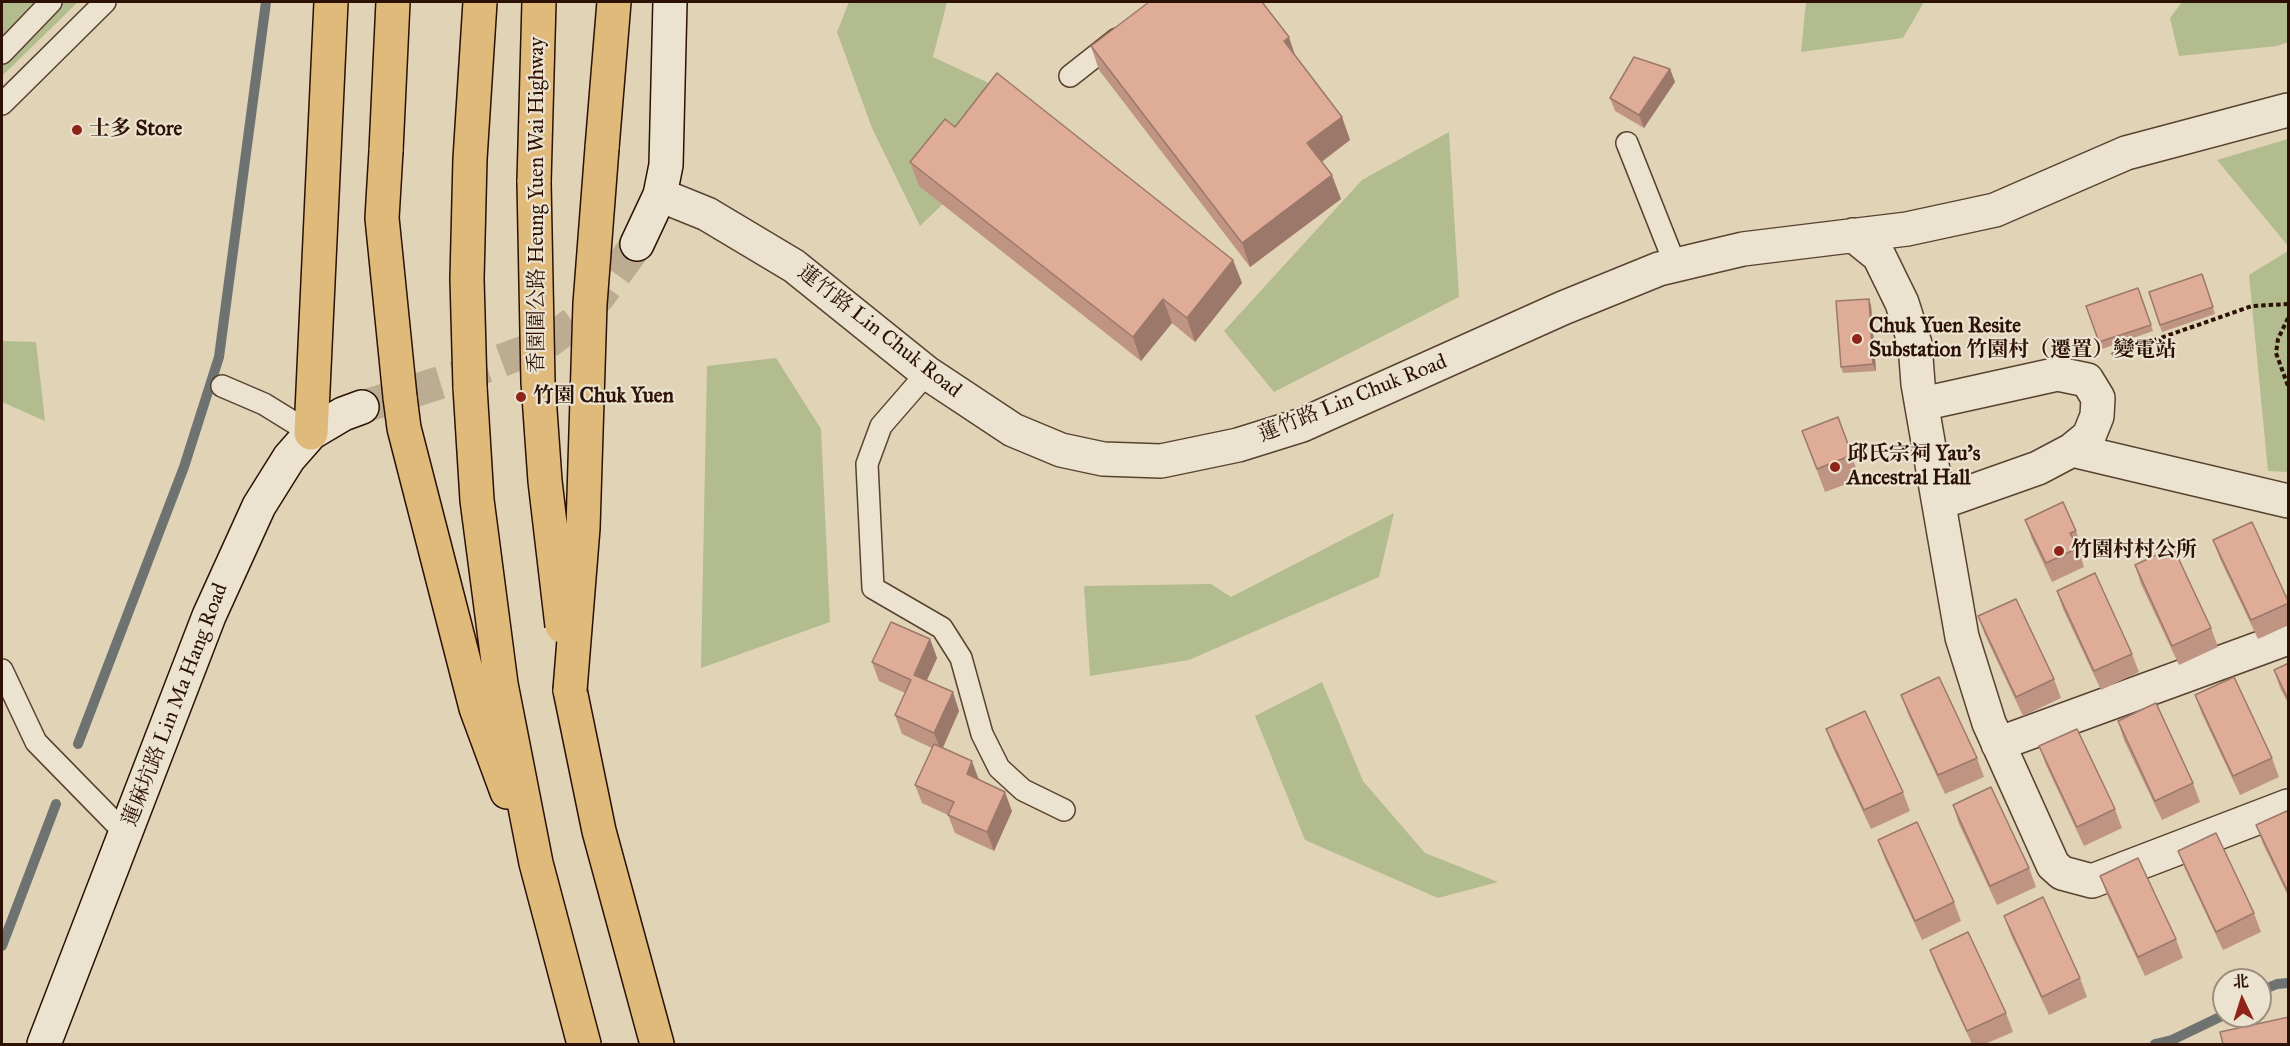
<!DOCTYPE html>
<meta charset="utf-8">
<style>
body{margin:0}
#map{position:relative;width:2290px;height:1046px;overflow:hidden;background:#e0d3b6;font-family:"IM FELL Great Primer","Noto Serif SC",serif}
canvas{display:block}
.frame{position:absolute;inset:0;border:3px solid #2c1104;pointer-events:none}
.north{position:absolute;left:2212px;top:968px;width:60px;height:60px;box-sizing:border-box;background:#ebe2d0;border:2px solid #9f8e7e;border-radius:50%;rotate:356deg;font-size:16px;font-weight:700;line-height:24px;text-align:center;color:#2c1104}
.north::after{content:'';display:block;margin:auto;width:21px;height:27px;background:#8f2418;clip-path:polygon(50% 0,100% 100%,50% 72%,0 100%)}
</style>
<div id="map">
<canvas width="2290" height="1046"></canvas>
<div class="frame"></div>
<div class="north">北</div>
</div>
<script>
const g = document.querySelector('canvas').getContext('2d');
g.lineJoin = 'round';
function fillPath(path, color) { g.fillStyle = color; g.fill(path, 'evenodd'); }
const toPath = rows => new Path2D(rows.map(r => 'M' + r).join(''));
function trace(path, color, width, dash) { g.strokeStyle = color; g.lineWidth = width; g.lineCap = dash ? 'butt' : 'round'; g.setLineDash(dash || []); g.stroke(path); }
function label(font, color, halo, rows, align = 'center') {
  g.font = font + ' "IM FELL Great Primer","Noto Serif SC",serif'; g.lineWidth = 4.5; g.setLineDash([]); g.textBaseline = 'middle'; g.strokeStyle = halo; g.fillStyle = color; for (const [text, x, y, turn = 0] of rows) {
    g.save(); g.translate(x, y); g.rotate((+turn || 0) * Math.PI / 180); g.textAlign = isNaN(turn) ? turn : align; if (halo) g.strokeText(text, 0, 0); g.fillText(text, 0, 0); g.restore();
  }
}
fillPath(toPath([
 [2,2,78,2,2,76],
 [849,2,947,2,933,57,1042,108,920,226,872,128,837,32],
 [1806,2,1924,2,1903,38,1801,52],
 [2182,2,2288,2,2288,42,2277,46,2179,56,2170,18],
 [1449,132,1459,297,1274,392,1224,331,1362,180],
 [2288,139,2288,246,2217,160],
 [2288,251,2288,472,2268,471,2249,275],
 [2,341,36,342,45,421,2,402],
 [776,358,821,429,830,622,701,668,707,366],
 [1394,513,1379,577,1189,660,1090,676,1084,586,1211,584,1231,597],
 [1322,682,1363,781,1425,853,1498,882,1438,898,1305,840,1255,716]
]), '#b2bc8e');
trace(toPath([
 [78,744,184,467,219,357,266,2],
 [2,946,56,804],
 [2260,991,2277,984,2288,983],
 [2155,1044,2172,1040,2224,1015]
]), '#6e7371', 10);
trace(toPath([
 [362,407,455,378,545,344,575,322,600,295,637,244]
]), '#bcac92', 33, [33, 16]);
const lane = toPath([
 [2,53,51,2],
 [1070,76,1117,39],
 [2,104,105,2],
 [1627,143,1675,264],
 [927,373,881,426,867,464,873,588,942,628,961,658,982,734,999,768,1023,790,1064,810],
 [222,386,264,404,311,433],
 [2,670,36,742,126,834]
]);
const street = toPath([
 [660,195,707,214,794,266,927,373,1013,430,1061,450,1103,459,1161,461,1238,445,1302,425,1563,308,1659,269,1743,249,1907,229,1995,210,2126,153,2288,110],
 [1853,235,1879,256,1902,303,1915,344,1918,384,1962,637,1989,723,2053,865,2062,873,2092,881,2288,806],
 [1922,404,2058,374,2087,380,2098,398,2097,416,2089,436,2072,450,2038,468,1939,503],
 [2072,450,2288,501],
 [1998,744,2288,638]
]);
const secondary = toPath([
 [637,244,660,195,666,165,670,2],
 [44,1044,209,616,259,506,289,458,311,433,343,414,362,407]
]);
const highway = toPath([
 [602,148,614,2],
 [386,151,393,2],
 [534,182,539,2],
 [470,387,477,500,501,684,536,863,584,1044],
 [400,397,404,428,476,708,507,792],
 [311,433,331,2],
 [570,690,599,831,657,1044]
]);
trace(lane, '#594230', 24);
trace(street, '#594230', 36);
trace(secondary, '#2c1104', 36);
trace(highway, '#2c1104', 36);
trace(toPath([
 [2288,318,2278,339,2276,353,2288,386],
 [2112,355,2252,306,2288,304]
]), '#2c1104', 4, [4.5, 3]);
trace(lane, '#ebe2d0', 21);
trace(street, '#ebe2d0', 33);
trace(secondary, '#ebe2d0', 33);
trace(highway, '#e0ba7b', 33);
const highwayBridge = toPath([
 [386,151,382,218,400,397],
 [534,182,538,382,545,481,562,626],
 [470,387,467,279,470,159,480,2],
 [570,690,583,528,590,304,602,148]
]);
trace(highwayBridge, '#2c1104', 36, []);
trace(highwayBridge, '#e0ba7b', 33);
fillPath(toPath([
 [1091,46,1296,57,1342,117,1350,140,1322,162,1341,199,1250,267,1099,70],
 [1670,69,1675,82,1644,128,1615,111,1610,98],
 [955,127,1233,260,1242,283,1195,342,1172,323,1141,361,919,186,910,162],
 [2202,274,2215,314,2162,332,2149,292],
 [2138,288,2153,331,2102,349,2086,306],
 [1871,305,1876,371,1843,373,1841,367],
 [1838,417,1860,479,1825,492,1802,431],
 [2025,520,2076,531,2083,550,2079,551,2084,567,2052,582,2032,539],
 [2213,540,2289,601,2289,625,2258,639,2220,559],
 [2135,565,2211,628,2218,647,2179,665,2141,584],
 [2057,591,2132,654,2139,672,2101,690,2063,609],
 [1978,616,2054,679,2061,698,2023,716,1985,635],
 [930,639,937,658,927,680,959,711,943,748,979,780,1012,811,994,851,955,833,948,815,922,803,915,785,932,748,902,734,895,715,905,693,879,681,872,662],
 [2289,663,2289,705,2280,688,2274,670],
 [1901,695,1977,758,1984,777,1945,794,1908,714],
 [2195,695,2272,758,2279,777,2240,795,2202,714],
 [2118,721,2193,783,2200,802,2162,820,2124,740],
 [1826,729,1903,792,1910,811,1871,829,1833,748],
 [2039,746,2115,809,2122,828,2084,846,2046,765],
 [1953,805,2029,868,2036,887,1997,905,1959,824],
 [2289,810,2289,898,2263,844,2256,825],
 [1878,840,1954,902,1961,921,1922,940,1885,859],
 [2178,851,2254,913,2261,932,2223,950,2185,869],
 [2100,876,2176,939,2183,958,2145,976,2107,895],
 [2004,916,2080,978,2087,997,2049,1015,2011,935],
 [1930,950,2006,1013,2013,1032,1985,1044,1972,1044,1937,969]
]), '#c09483');
fillPath(toPath([
 [1289,37,1297,61,1284,41],
 [1670,69,1675,82,1644,128,1639,115],
 [1342,117,1350,140,1315,166,1307,143],
 [1332,175,1341,199,1250,267,1242,243],
 [1233,260,1242,283,1195,342,1187,318],
 [1163,299,1172,323,1141,361,1133,337],
 [1869,299,1871,305,1876,371,1873,364],
 [930,639,937,658,921,693,914,675],
 [953,692,959,711,941,751,934,733],
 [972,761,979,780,967,774],
 [1005,792,1012,811,994,851,987,832]
]), '#9c786a');
const building = toPath([
 [1149,2,1262,2,1289,37,1284,41,1342,117,1307,143,1332,175,1242,243,1091,46,1149,2],
 [1634,57,1670,69,1639,115,1610,98,1634,57],
 [997,73,1233,260,1187,318,1163,299,1133,337,910,162,945,119,955,127,997,73],
 [2202,274,2213,307,2160,325,2149,292,2202,274],
 [2138,288,2151,325,2099,342,2086,306,2138,288],
 [1869,299,1873,364,1841,367,1836,301,1869,299],
 [1838,417,1852,455,1817,469,1802,431,1838,417],
 [2063,502,2076,531,2070,533,2078,548,2046,563,2025,520,2063,502],
 [2252,522,2289,603,2251,620,2213,540,2252,522],
 [2173,547,2211,628,2172,646,2135,565,2173,547],
 [2095,573,2132,654,2094,671,2057,591,2095,573],
 [2016,599,2054,679,2016,697,1978,616,2016,599],
 [891,622,930,639,914,675,953,692,934,733,895,715,911,680,872,662,891,622],
 [2289,663,2289,701,2274,670,2289,663],
 [1939,677,1977,758,1938,775,1901,695,1939,677],
 [2234,677,2272,758,2233,776,2195,695,2234,677],
 [2156,703,2193,783,2155,801,2118,721,2156,703],
 [1865,711,1903,792,1864,810,1826,729,1865,711],
 [2077,729,2115,809,2077,827,2039,746,2077,729],
 [934,744,972,761,967,774,1005,792,987,832,948,815,954,802,915,785,934,744],
 [1991,787,2029,868,1990,886,1953,805,1991,787],
 [2289,810,2289,894,2256,825,2289,810],
 [1917,822,1954,902,1915,921,1878,840,1917,822],
 [2216,833,2254,913,2216,932,2178,851,2216,833],
 [2138,858,2176,939,2138,957,2100,876,2138,858],
 [2043,897,2080,978,2042,997,2004,916,2043,897],
 [1968,932,2006,1013,1967,1031,1930,950,1968,932],
 [2289,1017,2289,1044,2223,1044,2220,1032,2289,1017]
]);
fillPath(building, '#dfac98');
trace(building, '#9c786a', 1.5);
for (const [x, y, r, color] of [
 [77,130,6,"#8f2418"],
 [1857,339,6,"#8f2418"],
 [521,397,6,"#8f2418"],
 [1835,467,6,"#8f2418"],
 [2059,551,6,"#8f2418"]
]) { const dot = new Path2D(); dot.arc(x, y, r, 0, 2 * Math.PI); g.fillStyle = color; g.fill(dot); trace(dot, '#ebe2d0', 2); }
label('bold 21px', '#2c1104', '#ebe2d0', [
 ["士多 Store",89,130],
 ["Chuk Yuen Resite",1869,327],
 ["Substation 竹園村（遷置）變電站",1869,351],
 ["竹園 Chuk Yuen",533,397],
 ["邱氏宗祠 Yau's",1847,455],
 ["Ancestral Hall",1847,479],
 ["竹園村村公所",2071,551]
], 'left');
label('21px', '#2c1104', '#ebe2d0', [
 ["香園圍公路 Heung Yuen Wai Highway",538,205,-90],
 ["蓮竹路 Lin Chuk Road",879,332,38],
 ["蓮竹路 Lin Chuk Road",1353,399,-22],
 ["蓮麻坑路 Lin Ma Hang Road",176,705,-69]
]);
</script>
